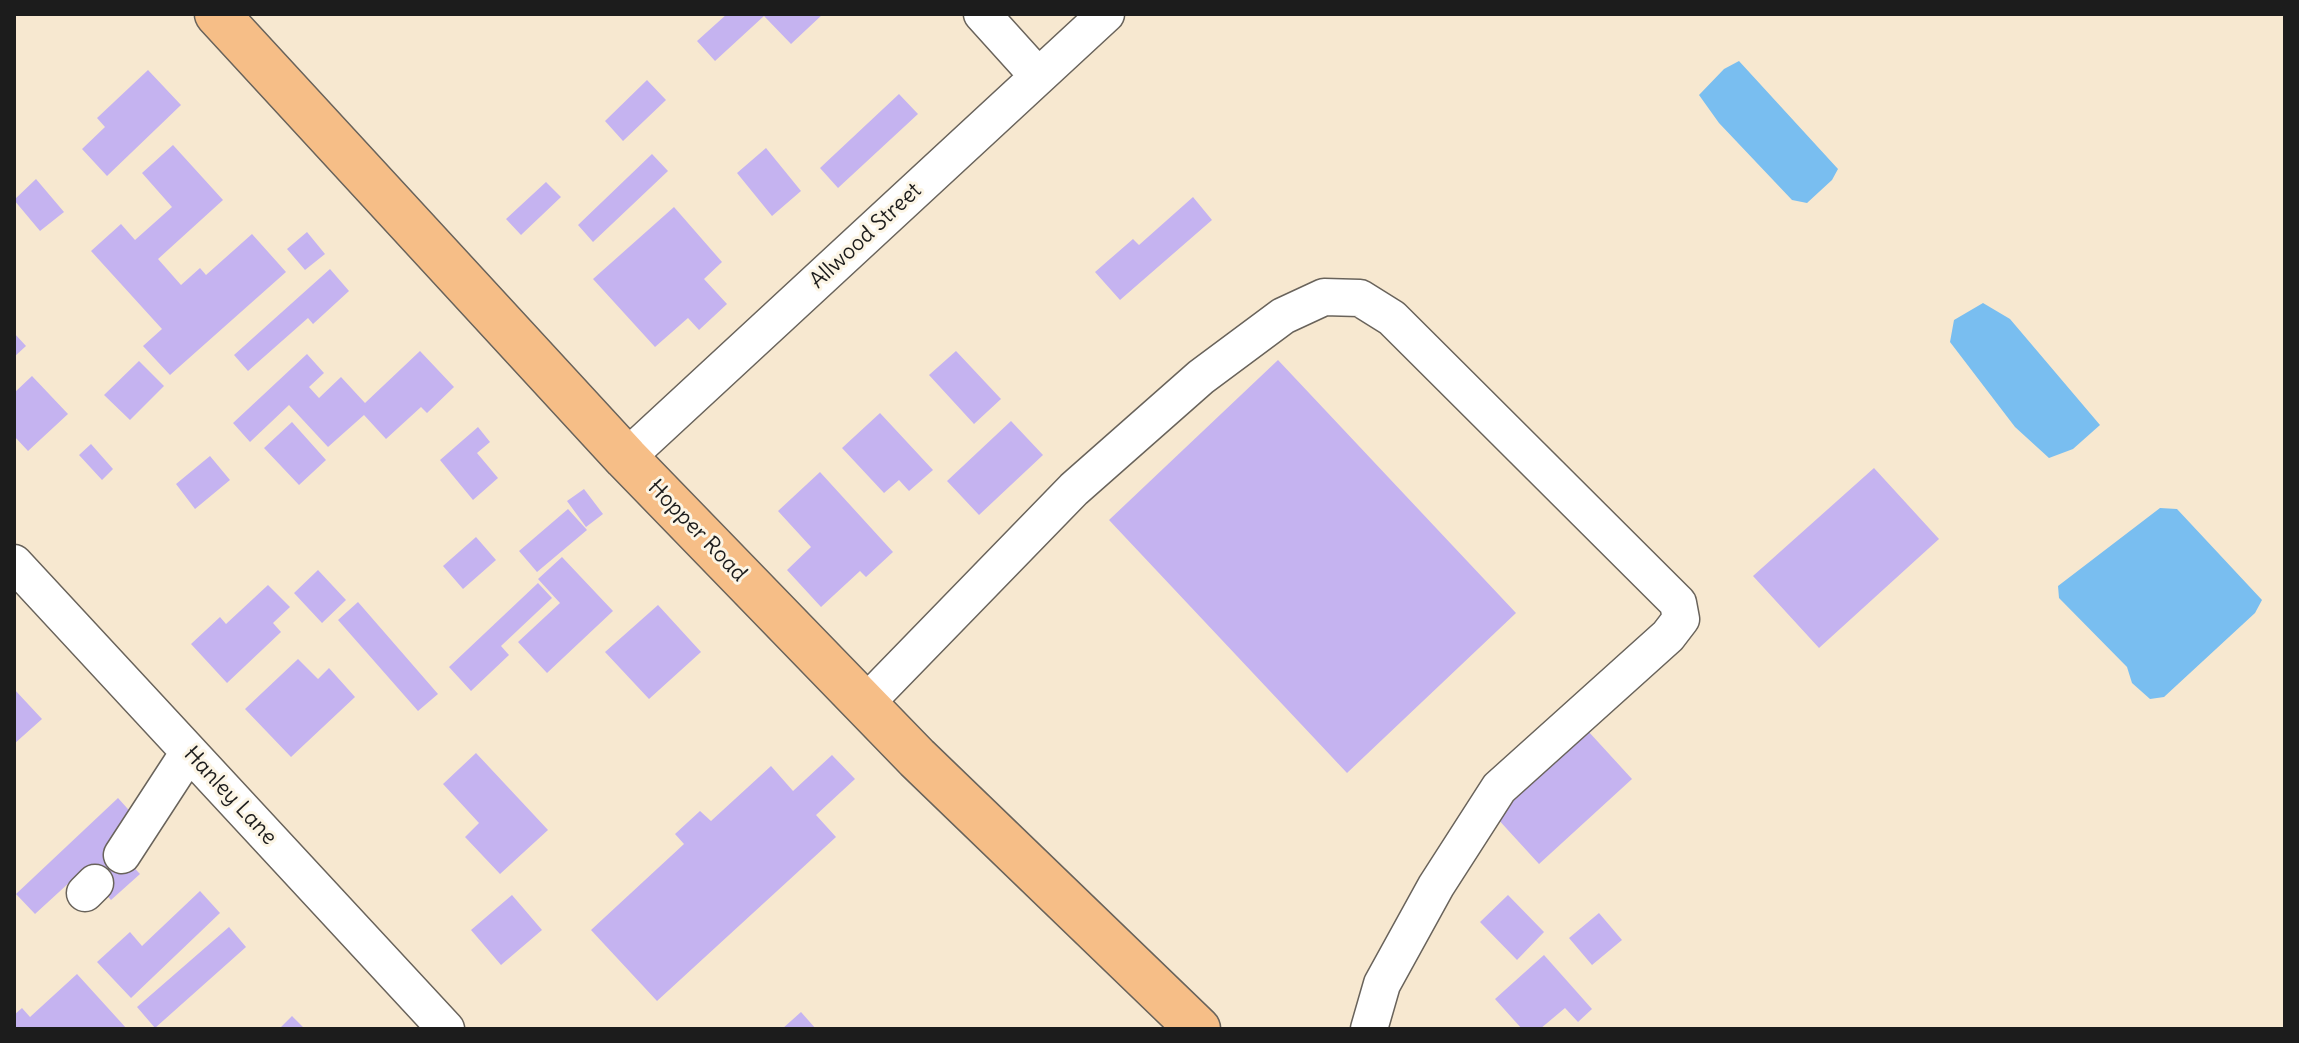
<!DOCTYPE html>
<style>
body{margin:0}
#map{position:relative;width:2299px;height:1043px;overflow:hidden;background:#f7e8d0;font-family:Delius,sans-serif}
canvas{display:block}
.frame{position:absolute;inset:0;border:16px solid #1c1c1c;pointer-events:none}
</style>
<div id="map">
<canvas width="2299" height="1043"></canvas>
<div class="frame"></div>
</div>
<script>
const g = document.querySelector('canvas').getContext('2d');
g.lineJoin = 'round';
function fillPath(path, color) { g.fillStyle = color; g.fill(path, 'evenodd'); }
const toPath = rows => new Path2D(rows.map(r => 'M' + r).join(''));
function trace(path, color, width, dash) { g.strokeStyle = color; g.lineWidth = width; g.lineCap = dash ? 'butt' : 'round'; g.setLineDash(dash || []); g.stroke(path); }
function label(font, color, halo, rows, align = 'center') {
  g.font = font + ' Delius,sans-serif'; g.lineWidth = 6; g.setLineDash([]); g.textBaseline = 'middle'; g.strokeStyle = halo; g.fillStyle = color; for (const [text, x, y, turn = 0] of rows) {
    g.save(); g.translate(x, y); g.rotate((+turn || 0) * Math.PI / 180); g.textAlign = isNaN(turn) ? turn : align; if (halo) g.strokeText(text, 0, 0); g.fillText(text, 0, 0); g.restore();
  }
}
fillPath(toPath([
 [1739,61,1838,169,1832,180,1807,203,1792,200,1719,123,1699,95,1724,69],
 [1983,303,2010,319,2100,425,2073,449,2049,458,2015,427,1950,342,1954,320],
 [2160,508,2177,509,2262,600,2255,613,2164,697,2150,699,2132,683,2127,667,2059,598,2058,586]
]), '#79bef0');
fillPath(toPath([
 [727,14,823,14,791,44,764,16,715,61,697,41],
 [148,70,181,105,107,176,82,149,105,127,97,118],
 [647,80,666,100,623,141,605,121],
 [899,94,918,114,838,188,820,168],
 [173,145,223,200,158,259,181,285,200,268,206,275,252,234,286,272,170,375,143,346,162,329,91,251,121,224,135,240,172,207,142,173],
 [766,148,801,191,772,216,737,173],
 [652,154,668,171,593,242,578,225],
 [36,179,64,212,40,231,14,200],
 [546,182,561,197,521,235,506,219],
 [1193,197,1212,220,1120,300,1095,272,1133,239,1139,245],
 [674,207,722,262,704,279,727,304,699,330,688,318,655,347,593,279],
 [307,232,325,254,305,270,287,249],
 [330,269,349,291,313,324,308,318,248,371,234,355],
 [14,333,26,346,14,357],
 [420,351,454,387,427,413,421,407,386,439,364,415,328,447,289,405,250,442,233,423,307,354,324,373,309,387,319,398,341,377,365,403],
 [956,351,1001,399,974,424,929,375],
 [1278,360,1516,613,1347,773,1109,520],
 [139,361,164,386,130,420,104,395],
 [32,376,68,414,28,451,14,436,14,393],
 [880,413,933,470,909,491,899,480,884,493,842,448],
 [1011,421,1043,455,979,515,947,481],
 [292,422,326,460,299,485,264,448],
 [478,427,490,442,477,453,498,478,473,500,440,460],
 [91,444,113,469,102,480,79,455],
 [210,456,230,480,195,509,176,484],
 [1874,468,1939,539,1819,648,1753,576],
 [820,472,893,552,866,577,860,571,821,607,787,570,811,547,778,511],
 [584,489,603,514,586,527,567,501],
 [568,509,587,530,537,572,519,551],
 [476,537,496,560,463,589,443,566],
 [562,557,613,611,547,673,518,642,560,603,538,579],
 [318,570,346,600,322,623,294,593],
 [538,583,552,598,501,646,509,655,471,691,449,667],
 [268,585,290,607,273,623,281,632,227,683,191,644,220,617,226,624],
 [358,602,438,694,418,711,338,620],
 [658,605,701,652,649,699,605,652],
 [298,659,318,679,329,668,355,697,291,757,245,709],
 [14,689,42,719,14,744],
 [1588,731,1632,779,1539,864,1496,817],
 [476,753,548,830,500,874,465,837,479,823,443,784],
 [832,755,855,779,816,815,836,837,657,1001,591,930,684,844,675,834,700,811,711,821,771,766,793,791],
 [118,798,136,818,110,842,140,874,111,900,83,870,35,914,16,894],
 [200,891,220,913,131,998,97,962,130,932,142,946],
 [512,895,542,930,501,965,471,930],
 [1508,895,1544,932,1517,960,1480,922],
 [1599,913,1622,940,1592,965,1569,938],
 [229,927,246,947,155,1028,137,1007],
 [1544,955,1592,1009,1578,1022,1565,1008,1540,1029,1522,1029,1495,999],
 [77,974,127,1029,14,1029,14,1015,22,1008,30,1017],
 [801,1012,816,1029,782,1029],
 [292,1016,305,1029,279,1029]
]), '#c5b3f0');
const minor = toPath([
 [982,14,1038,76],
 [626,458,1106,14],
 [14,563,446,1029],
 [865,704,1074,489,1201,377,1283,316,1324,297,1360,298,1392,318,1678,603,1681,619,1668,636,1499,788,1436,886,1382,984,1369,1029],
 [122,855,189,752],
 [85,893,95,883]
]);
const major = toPath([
 [217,14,626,458,917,758,1198,1029]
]);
trace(minor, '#69635b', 39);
trace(major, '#69635b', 47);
trace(minor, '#fff', 36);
trace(major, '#f6be87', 44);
label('22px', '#1c1c1c', '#fcf5e5', [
 ["Allwood Street",866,236,-43],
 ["Hopper Road",697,531,46],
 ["Hanley Lane",230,796,47]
]);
</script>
